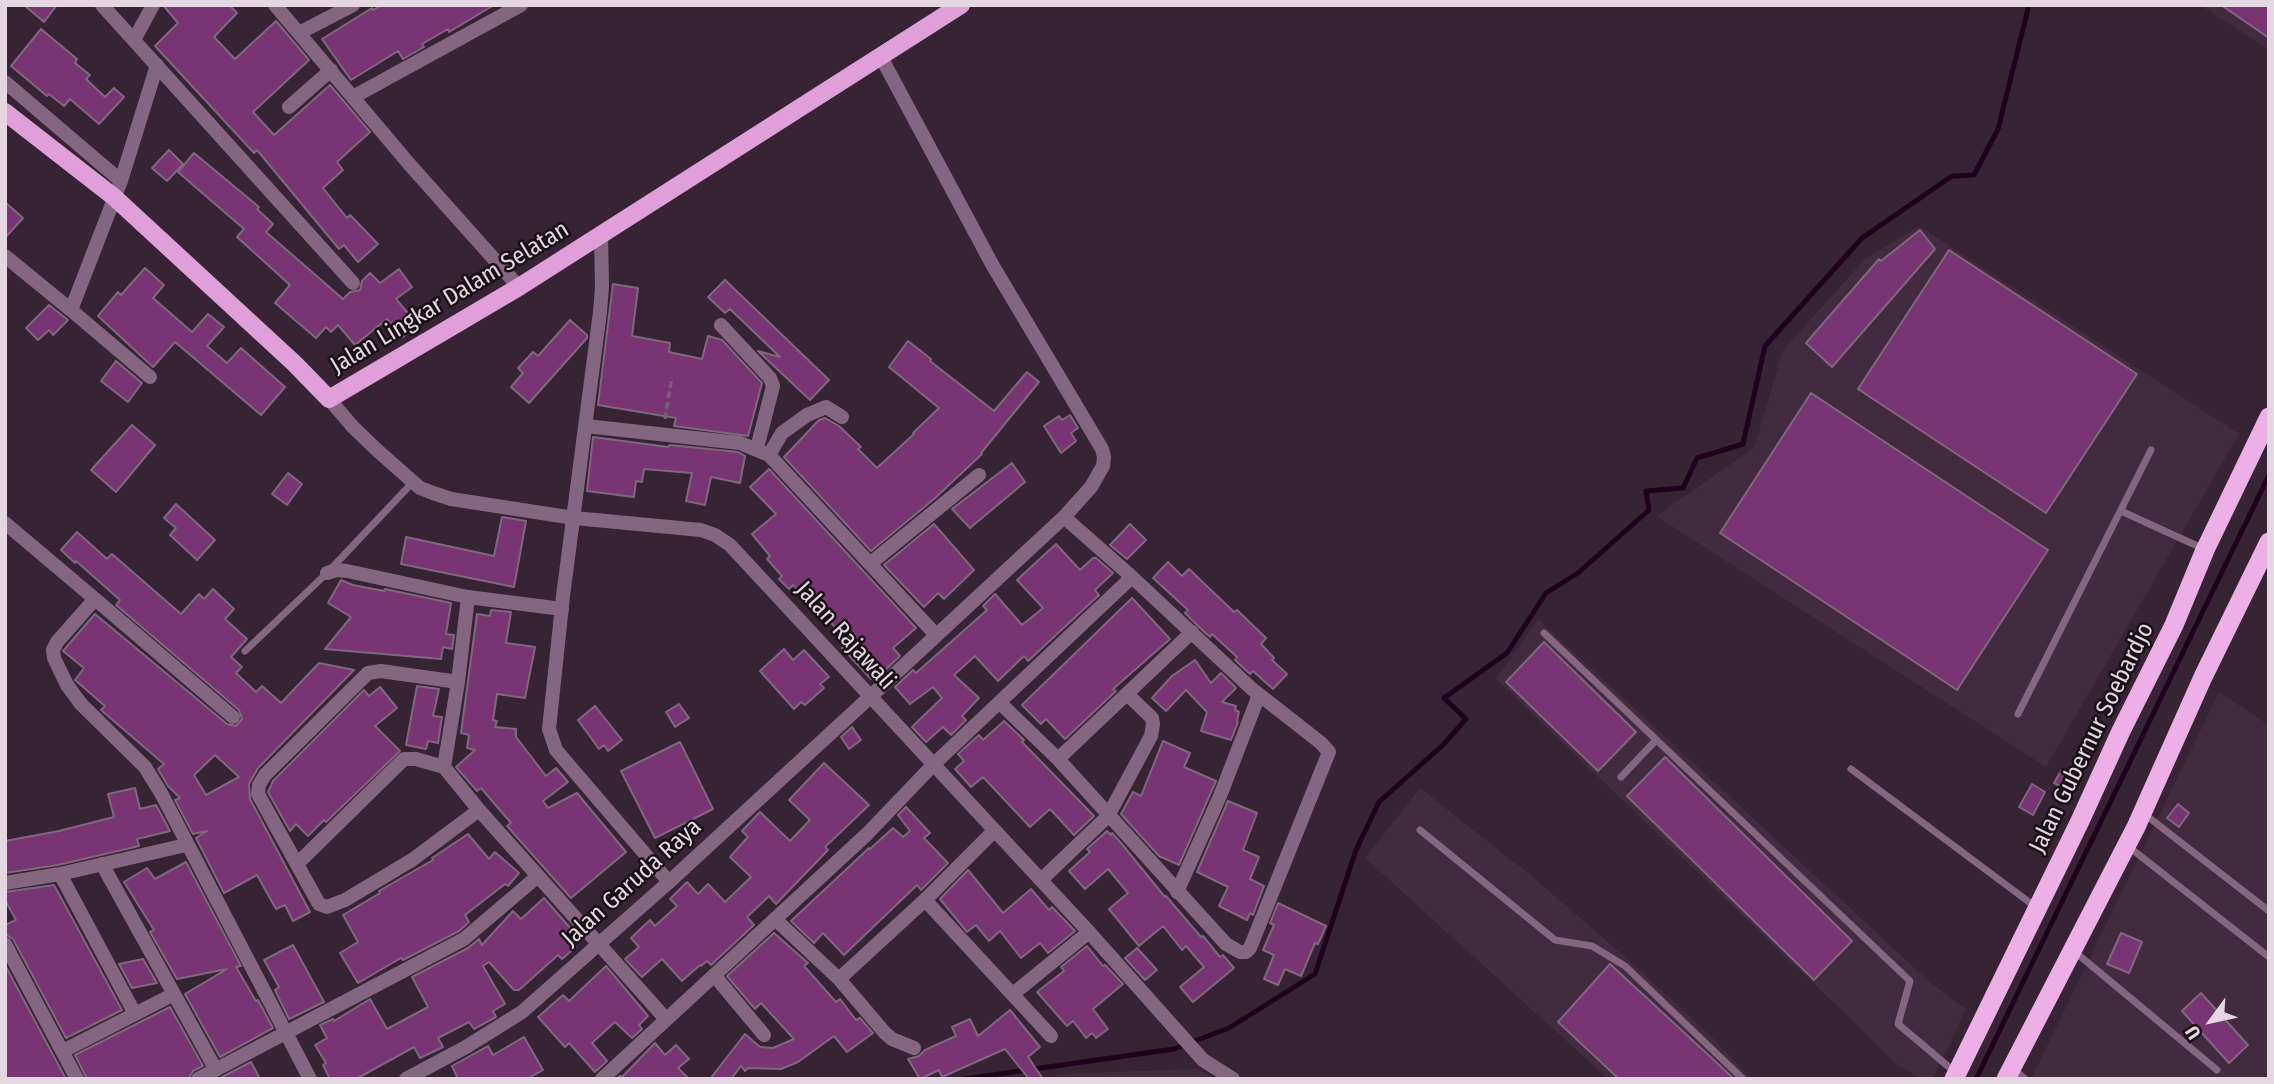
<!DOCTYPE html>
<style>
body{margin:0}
#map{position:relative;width:2274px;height:1084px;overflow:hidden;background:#362334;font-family:"Fira Sans Condensed",sans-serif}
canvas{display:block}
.frame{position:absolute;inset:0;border:7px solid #e4d7e2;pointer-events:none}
.north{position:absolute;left:2176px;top:986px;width:70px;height:70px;-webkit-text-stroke:5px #191017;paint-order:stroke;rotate:237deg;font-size:19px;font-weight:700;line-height:28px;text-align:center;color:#e4d7e2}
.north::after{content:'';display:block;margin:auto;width:24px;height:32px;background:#e4d7e2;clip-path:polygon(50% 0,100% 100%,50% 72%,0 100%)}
</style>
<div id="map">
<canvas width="2274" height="1084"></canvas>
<div class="frame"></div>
<div class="north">U</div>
</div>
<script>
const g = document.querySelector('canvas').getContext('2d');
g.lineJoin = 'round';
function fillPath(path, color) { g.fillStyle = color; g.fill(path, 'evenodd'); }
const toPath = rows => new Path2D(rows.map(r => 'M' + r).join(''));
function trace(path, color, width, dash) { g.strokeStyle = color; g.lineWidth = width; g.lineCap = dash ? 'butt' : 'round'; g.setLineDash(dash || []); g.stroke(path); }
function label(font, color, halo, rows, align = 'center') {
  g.font = font + ' "Fira Sans Condensed",sans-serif'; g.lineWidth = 5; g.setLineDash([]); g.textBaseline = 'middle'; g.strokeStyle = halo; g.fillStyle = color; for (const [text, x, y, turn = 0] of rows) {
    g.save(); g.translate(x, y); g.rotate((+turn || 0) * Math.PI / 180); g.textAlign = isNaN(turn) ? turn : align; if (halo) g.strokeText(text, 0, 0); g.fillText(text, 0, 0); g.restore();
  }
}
fillPath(toPath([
 [2200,5,2269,5,2269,50],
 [1919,226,2239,434,2046,767,1656,516,1754,448,1783,350,1865,259],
 [1538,619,1932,984,1966,1009,1933,1079,1921,1079,1892,1061,1862,1030,1496,679],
 [2219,692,2269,725,2269,1079,2031,1079],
 [1420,788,1533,877,1623,955,1709,1034,1752,1079,1608,1079,1365,858],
 [1197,1069,1217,1079,1058,1079,1055,1074]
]), '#422a3f');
trace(toPath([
 [964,1079,1174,1049,1229,1028,1315,974,1356,850,1379,802,1443,745,1466,719,1444,698,1507,653,1546,593,1578,573,1649,510,1646,491,1683,488,1697,458,1743,444,1765,346,1862,238,1952,176,1974,175,1998,129,2029,5],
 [1976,1079,2269,475]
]), '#1f001d', 5);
const building = toPath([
 [24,5,57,5,44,22,24,5],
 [163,5,229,5,237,13,214,37,235,59,276,21,309,60,253,112,274,135,330,85,370,132,337,162,343,170,323,188,347,218,350,215,378,244,358,262,344,245,339,249,257,150,254,153,155,46,178,23,163,5],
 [382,5,494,5,449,32,448,29,422,44,424,47,403,59,398,51,351,80,322,39,372,8,373,10,382,5],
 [2221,5,2269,5,2269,38,2221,5],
 [41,29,77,59,75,63,90,75,86,79,105,97,114,88,124,97,99,124,70,99,64,106,49,94,47,96,11,66,41,29],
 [169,150,183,164,167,181,152,168,169,150],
 [194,153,259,207,257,209,273,224,266,232,343,299,350,292,360,290,362,281,370,273,380,283,399,269,412,287,396,299,417,324,403,337,387,319,355,345,338,325,331,332,326,327,316,338,275,303,290,285,237,237,244,229,178,172,194,153],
 [5,202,23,218,5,238,5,202],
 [1920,230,1935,249,1832,367,1806,343,1879,259,1881,261,1920,230],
 [1949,250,2137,374,2046,513,1858,389,1949,250],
 [145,268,164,285,153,298,192,332,208,314,224,327,207,346,227,363,241,348,285,387,261,415,175,342,153,367,98,316,118,292,121,295,145,268],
 [725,280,829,380,810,400,758,351,780,357,730,309,725,313,708,297,725,280],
 [613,284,638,288,632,336,670,343,669,352,702,359,708,336,722,340,762,383,748,436,674,426,676,418,598,405,613,284],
 [49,305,68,320,53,335,49,330,38,340,26,328,49,305],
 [570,320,587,335,587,338,529,403,511,387,523,373,518,368,533,352,538,356,570,320],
 [908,341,931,359,930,361,994,411,1027,372,1039,382,981,453,982,454,934,499,871,551,784,457,819,420,825,418,839,426,861,447,858,449,877,468,914,434,913,433,939,408,889,367,908,341],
 [116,361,142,383,128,402,101,381,116,361],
 [1811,393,2048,550,1957,690,1720,533,1811,393],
 [1070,415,1078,428,1071,433,1076,441,1061,453,1044,426,1059,416,1062,420,1070,415],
 [132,425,155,445,116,492,91,470,132,425],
 [593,437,668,447,670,445,738,452,745,456,740,483,711,477,705,505,686,501,692,473,644,469,642,482,636,481,634,497,587,491,593,437],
 [1012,463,1025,482,970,528,952,509,1012,463],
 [769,469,916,628,893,648,900,656,882,673,880,670,871,679,842,648,849,641,793,585,789,589,779,579,782,576,767,559,770,556,752,534,776,514,750,487,769,469],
 [288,473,302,484,287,505,272,494,288,473],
 [176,504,215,540,197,560,170,535,176,528,164,518,176,504],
 [502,517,526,521,514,587,401,564,406,537,494,556,502,517],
 [934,524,974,570,944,599,938,593,924,607,884,565,934,524],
 [1130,524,1146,540,1127,559,1110,545,1130,524],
 [77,532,107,559,112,554,181,614,199,594,204,599,213,589,234,609,225,619,247,639,231,657,242,667,236,673,256,692,262,686,281,703,319,663,354,670,258,768,249,784,250,799,310,912,293,921,285,905,276,909,257,875,224,893,196,838,207,831,193,834,175,800,180,798,168,786,158,769,164,764,101,710,105,706,75,680,84,668,63,651,95,614,227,724,236,726,242,719,239,710,116,605,120,600,76,561,75,563,61,550,77,532],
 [215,755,239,777,206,795,194,775,215,755],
 [1056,544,1080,570,1093,558,1096,558,1113,573,1095,590,1099,595,1028,661,1024,656,998,681,975,656,954,675,979,698,962,716,966,720,951,735,943,727,926,742,912,727,942,698,933,687,910,704,895,687,913,670,916,673,987,610,983,606,995,594,1022,625,1032,617,1043,608,1017,580,1056,544],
 [1168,562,1182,576,1189,569,1234,612,1237,610,1266,638,1261,644,1274,658,1272,660,1287,674,1273,689,1253,671,1250,674,1235,660,1237,657,1212,634,1210,637,1200,628,1185,613,1188,610,1153,578,1168,562],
 [341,580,353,585,384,591,385,589,451,603,446,634,454,635,452,649,443,647,441,659,325,649,351,617,328,603,341,580],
 [1132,598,1170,639,1113,689,1116,691,1065,739,1046,719,1041,724,1022,705,1132,598],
 [491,610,511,612,506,643,535,647,525,698,497,694,493,720,497,721,495,727,516,729,516,737,546,776,556,768,568,782,543,801,548,808,577,793,626,852,571,898,507,826,511,823,481,788,477,791,456,767,475,750,467,748,469,735,461,733,477,614,490,616,491,610],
 [1544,642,1636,732,1598,771,1506,682,1544,642],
 [784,649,793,660,804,650,829,677,820,684,824,688,805,705,801,702,794,709,760,671,784,649],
 [1195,660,1211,683,1221,673,1236,688,1222,702,1236,706,1235,710,1239,712,1237,721,1238,722,1231,740,1201,731,1207,712,1186,690,1166,711,1152,698,1172,676,1195,660],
 [417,686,439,689,433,716,442,717,438,743,428,741,426,749,406,745,417,686],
 [380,687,397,708,375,726,400,751,326,822,324,820,308,836,296,824,290,831,268,792,273,781,364,690,369,696,380,687],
 [679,704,689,718,675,727,666,712,679,704],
 [595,706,622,740,608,751,604,745,599,749,578,720,595,706],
 [1004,721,1024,740,1022,742,1094,816,1074,835,1050,809,1030,827,983,777,971,787,955,769,964,761,958,754,979,735,983,740,1004,721],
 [852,727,861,740,849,749,841,737,852,727],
 [1163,741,1190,753,1184,767,1216,781,1179,865,1159,856,1121,814,1133,792,1141,796,1163,741],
 [680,742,713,809,655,838,621,771,680,742],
 [1665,757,1852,941,1814,980,1627,796,1665,757],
 [824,763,869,805,825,847,828,850,776,904,769,896,747,917,754,925,711,965,707,961,701,966,700,965,682,981,662,959,642,977,625,959,639,947,631,938,650,920,655,926,677,906,670,899,687,882,698,894,708,884,725,902,751,877,730,857,748,837,742,831,760,812,790,841,810,820,789,800,824,763],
 [2061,771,2073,777,2067,790,2054,783,2061,771],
 [2032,784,2045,792,2033,815,2019,807,2032,784],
 [135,788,140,809,156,805,170,831,137,839,139,846,58,865,5,873,5,841,59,831,114,817,108,794,135,788],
 [1228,801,1257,813,1243,850,1259,857,1250,879,1264,886,1253,915,1250,913,1247,920,1219,906,1228,887,1197,872,1228,801],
 [2178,804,2189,813,2179,827,2167,818,2178,804],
 [906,807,930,833,924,838,948,863,921,890,917,885,844,955,823,933,814,943,791,921,869,848,870,849,893,828,903,837,910,831,898,815,906,807],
 [1107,831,1111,835,1112,833,1121,843,1165,897,1166,896,1201,937,1203,936,1220,957,1223,955,1234,968,1193,1002,1180,987,1204,967,1186,946,1182,950,1163,926,1139,946,1109,909,1128,893,1108,869,1085,889,1069,871,1090,852,1087,849,1107,831],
 [468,834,489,859,495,852,519,873,508,886,505,884,465,915,469,922,459,931,403,960,401,958,358,983,340,953,358,942,343,915,380,893,379,891,433,860,432,858,468,834],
 [186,862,241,966,236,967,256,1001,258,1000,273,1028,220,1057,185,994,227,969,177,979,150,932,154,930,124,882,147,868,155,879,186,862],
 [968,870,1003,913,1031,889,1049,910,1052,907,1075,931,1048,953,1040,943,1021,958,1000,931,989,941,976,925,967,932,940,899,968,870],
 [54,885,122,1010,66,1038,13,939,5,934,5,925,16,920,5,900,5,892,54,885],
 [544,898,578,937,571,943,576,947,562,959,558,955,519,990,514,990,489,962,483,966,505,1004,493,1011,496,1017,474,1029,469,1022,438,1038,443,1047,420,1058,414,1047,356,1079,330,1079,323,1065,326,1063,315,1045,327,1038,320,1025,333,1019,334,1021,370,999,387,1029,428,1007,412,977,468,948,479,939,482,945,513,911,521,919,544,898],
 [1278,903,1326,926,1318,944,1315,943,1301,976,1285,969,1278,985,1264,979,1274,955,1263,950,1274,925,1270,923,1278,903],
 [774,933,808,963,804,966,836,1002,840,999,856,1020,860,1018,873,1033,847,1052,834,1036,798,1062,781,1069,748,1068,745,1071,741,1066,731,1079,710,1079,745,1034,760,1047,773,1048,794,1039,761,1003,755,1009,727,976,774,933],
 [2121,933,2142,942,2129,973,2107,964,2121,933],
 [293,945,324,1002,289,1019,275,990,279,987,264,960,293,945],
 [1087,946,1103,966,1105,965,1123,984,1093,1009,1108,1029,1096,1038,1092,1033,1086,1038,1073,1021,1067,1026,1037,992,1064,971,1061,967,1087,946],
 [1137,948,1157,970,1145,980,1125,958,1137,948],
 [143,959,157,983,132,988,119,964,143,959],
 [1610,964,1716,1062,1734,1079,1619,1079,1558,1022,1610,964],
 [5,965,66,1079,5,1079,5,965],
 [606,966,648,1016,639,1025,642,1029,632,1038,615,1022,592,1043,607,1061,595,1072,569,1043,565,1047,538,1017,563,995,569,1001,606,966],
 [2201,993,2248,1045,2229,1063,2182,1011,2201,993],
 [170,1007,203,1066,193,1071,188,1079,87,1079,75,1055,170,1007],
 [1010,1010,1040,1047,1028,1057,1043,1079,1029,1079,1005,1049,942,1077,939,1070,920,1079,908,1059,919,1056,925,1050,956,1036,952,1027,970,1019,978,1036,1010,1010],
 [524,1037,543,1070,527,1079,458,1079,452,1066,488,1046,493,1055,524,1037],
 [655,1043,665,1055,676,1045,689,1059,678,1068,689,1079,616,1079,620,1076,622,1077,655,1043],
 [251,1062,260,1079,220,1079,222,1077,251,1062]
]);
fillPath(building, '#793473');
trace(building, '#7f687c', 2);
trace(toPath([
 [665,419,672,377]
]), '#736271', 3.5, [7, 3.5]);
trace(toPath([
 [2121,511,2204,549],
 [1544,633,1910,981,1898,1024,1956,1073],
 [245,651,327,573,413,482],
 [2018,714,2151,450],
 [1851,769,2037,908],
 [1621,777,1656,740],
 [2143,813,2269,911],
 [1420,830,1555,940,1592,946,1625,966,1743,1079],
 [2129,847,2269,957],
 [2075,952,2217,1070],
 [2012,1068,2025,1079]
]), '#856681', 7);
trace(toPath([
 [102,5,353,283],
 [275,5,410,165,519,287],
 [299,33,353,5],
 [134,40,153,5],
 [5,82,121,181],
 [353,97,521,5],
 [289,107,331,70],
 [601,234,602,287,600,312,563,596,549,729,556,750,669,882],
 [5,256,71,310,121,181,157,65],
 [71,310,150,377],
 [721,325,770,378,773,386,757,448],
 [586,426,740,443,769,455,936,635],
 [769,455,782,433,807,415,826,407,842,417],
 [5,523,95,599,57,642,53,650,54,658,67,685,81,704,145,767,161,793,310,1079],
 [871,563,979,475],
 [327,573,337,570,347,571,468,597,562,609],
 [95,599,233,717],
 [458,682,381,671,368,673,265,775,259,785,258,794,319,904,327,907,345,900,412,860,479,810],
 [870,697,1064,517,1091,487,1103,466,1104,457,1102,449,993,266,881,57],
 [1000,703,1058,759,1226,944,1240,952,1246,952,1250,948,1329,752,1321,743,1252,689,1132,577,1064,517],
 [1058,759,1192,632],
 [444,767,458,682,468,597],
 [102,864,216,1070],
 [297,864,404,759,416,759,444,767,479,810,665,1018],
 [60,874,135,1014],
 [1041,880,1108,816,1151,736,1153,724,1152,718,1128,695],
 [5,883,60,874,186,845],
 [1177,892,1220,796,1259,695],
 [925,900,1051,1036],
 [775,919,839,979,885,1033,892,1039,914,1048],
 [5,944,77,1079],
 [714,975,764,1035],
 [839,979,925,900,994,831],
 [1013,994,1089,932],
 [63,1051,174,994],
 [198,1079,464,939,538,876],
 [602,1079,867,834,934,764,1132,577]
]), '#856681', 14);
trace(toPath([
 [329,399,353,427,378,451,420,488,433,493,451,499,574,518,701,530,715,535,730,545,1089,932,1203,1060,1233,1079],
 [406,1079,466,1047,522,1012,669,882,870,697]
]), '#856681', 14);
trace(toPath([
 [5,112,114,197,295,364,329,399,519,287,961,5]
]), '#e09fd9', 18);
trace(toPath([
 [1954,1079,2080,821,2121,731,2174,625,2205,550,2269,417],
 [2006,1079,2136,827,2203,677,2269,542]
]), '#eeaee6', 19);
label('24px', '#e4d7e2', '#191017', [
 ["Jalan Lingkar Dalam Selatan",450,298,-31],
 ["Jalan Rajawali",845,636,48],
 ["Jalan Gubernur Soebardjo",2092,738,-64],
 ["Jalan Garuda Raya",632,883,-42]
]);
</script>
